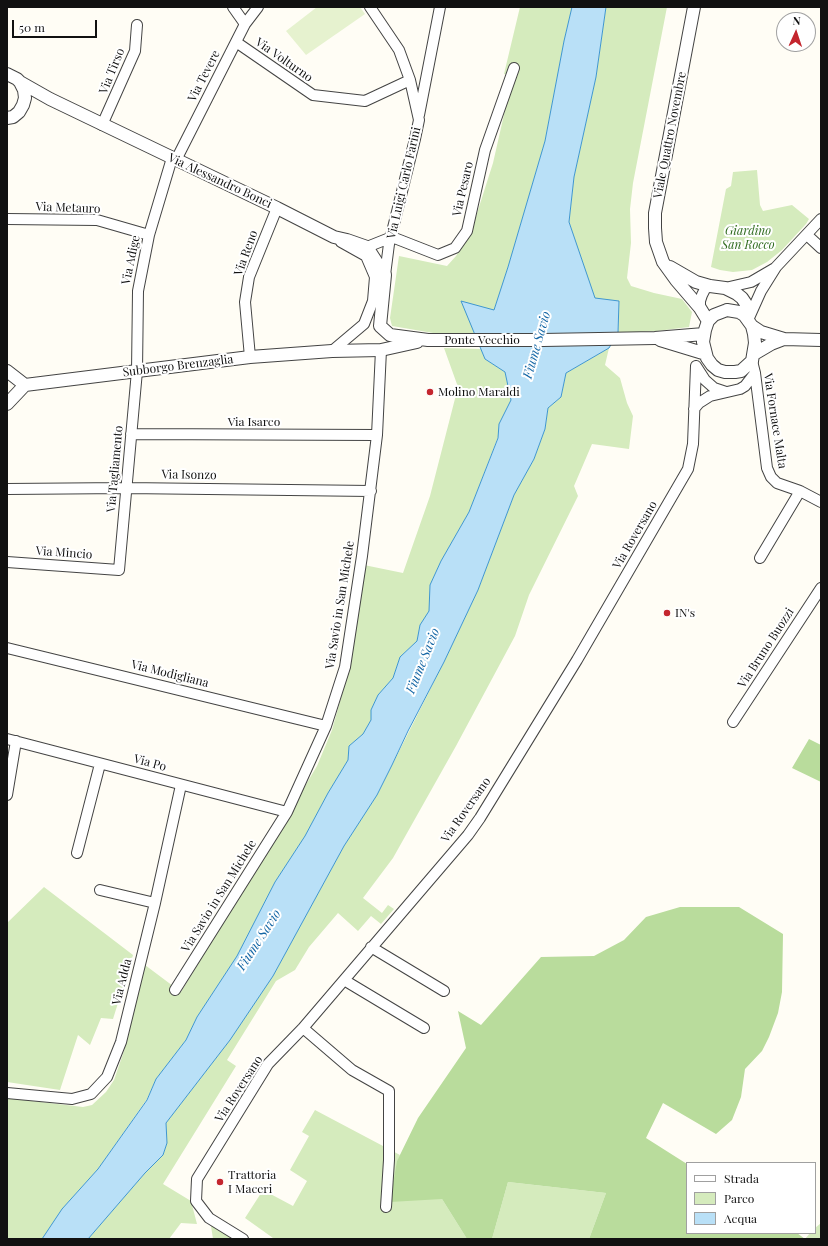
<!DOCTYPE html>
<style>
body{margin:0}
#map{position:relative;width:828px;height:1246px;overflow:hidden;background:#fffdf5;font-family:"Playfair Display",serif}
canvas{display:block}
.frame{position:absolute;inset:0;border:8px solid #111;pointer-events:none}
.legend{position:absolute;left:686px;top:1162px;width:130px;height:72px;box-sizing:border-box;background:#fff;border:1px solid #a0a0a0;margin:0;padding:5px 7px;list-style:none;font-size:12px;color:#111}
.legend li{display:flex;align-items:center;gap:8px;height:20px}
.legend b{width:20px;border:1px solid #a0a0a0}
.north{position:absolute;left:776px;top:12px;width:40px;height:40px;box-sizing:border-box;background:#fff;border:1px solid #a0a0a0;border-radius:50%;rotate:3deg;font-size:11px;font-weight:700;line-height:16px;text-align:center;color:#111}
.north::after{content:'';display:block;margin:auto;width:14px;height:18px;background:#c4262e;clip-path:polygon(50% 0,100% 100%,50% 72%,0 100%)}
.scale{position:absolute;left:12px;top:20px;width:85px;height:18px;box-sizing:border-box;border:2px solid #111;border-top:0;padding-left:5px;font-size:12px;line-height:14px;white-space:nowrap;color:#111;-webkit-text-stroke:3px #fff;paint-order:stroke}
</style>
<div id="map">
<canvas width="828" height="1246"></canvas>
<div class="frame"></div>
<ul class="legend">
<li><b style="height:5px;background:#fff"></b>Strada</li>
<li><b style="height:11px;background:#d5ebbd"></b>Parco</li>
<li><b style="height:11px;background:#b9e0f7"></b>Acqua</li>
</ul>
<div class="north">N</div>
<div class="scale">50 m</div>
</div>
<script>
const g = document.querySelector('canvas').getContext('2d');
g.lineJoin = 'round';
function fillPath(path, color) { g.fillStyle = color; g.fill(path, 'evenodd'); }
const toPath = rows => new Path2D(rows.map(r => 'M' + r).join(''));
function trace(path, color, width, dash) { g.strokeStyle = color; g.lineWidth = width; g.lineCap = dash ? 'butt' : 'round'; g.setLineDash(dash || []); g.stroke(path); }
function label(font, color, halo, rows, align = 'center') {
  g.font = font + ' "Playfair Display",serif'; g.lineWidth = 4; g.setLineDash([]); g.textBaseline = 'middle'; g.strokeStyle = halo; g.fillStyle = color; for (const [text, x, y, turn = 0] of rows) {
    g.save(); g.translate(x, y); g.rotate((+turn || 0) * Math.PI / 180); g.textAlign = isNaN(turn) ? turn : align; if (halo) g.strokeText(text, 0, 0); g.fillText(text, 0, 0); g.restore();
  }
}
fillPath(toPath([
 [520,7,572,7,564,41,545,141,508,267,494,310,475,334,445,335,392,326,390,318,399,256,447,266,456,256,472,229,493,163,503,119,512,76,504,74],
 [606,7,667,7,633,183,630,209,631,243,627,278,631,286,654,293,682,299,692,312,689,327,657,331,618,333,619,301,595,299,569,222,574,177,596,77],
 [757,170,760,205,763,211,792,205,809,219,806,224,782,250,767,262,752,270,733,272,720,270,711,267,726,189,731,186,733,172],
 [444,348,481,349,485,359,505,372,511,400,499,424,498,437,469,512,441,561,430,585,429,611,420,625,417,641,400,657,393,678,378,695,371,710,371,720,363,734,349,746,348,760,328,793,305,836,275,882,237,956,197,1017,186,1040,156,1079,147,1099,98,1169,62,1209,42,1239,7,1239,7,1098,83,1107,92,1105,106,1092,114,1080,124,1051,145,965,181,992,317,766,332,730,349,669,364,565,403,573,430,496,458,387],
 [609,348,605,365,620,378,627,403,633,416,629,449,592,444,574,486,578,496,529,595,515,636,456,746,393,858,363,898,382,913,388,905,394,909,381,924,371,916,358,931,338,913,309,947,295,970,276,981,227,1060,236,1066,163,1184,191,1201,197,1224,181,1223,169,1239,88,1239,145,1173,163,1155,167,1143,166,1123,230,1040,273,976,344,846,377,795,444,662,478,590,514,495,534,459,545,429,548,408,561,397,566,373],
 [44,887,133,955,113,1019,101,1018,90,1045,78,1035,60,1090,7,1082,7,923],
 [315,1110,400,1155,397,1162,442,1199,467,1239,273,1239,273,1238,245,1218,263,1190,293,1206,307,1181,290,1170,309,1136,302,1132],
 [508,1182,606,1193,589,1239,492,1239],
 [821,1223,821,1239,805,1239,810,1233,815,1233,815,1228],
 [211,1226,216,1226,236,1239,213,1239]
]), '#d5ebbd');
fillPath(toPath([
 [809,739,821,745,821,782,792,768],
 [680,907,739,907,783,934,782,992,778,1013,769,1037,762,1051,745,1069,741,1097,732,1120,716,1134,663,1103,646,1138,687,1164,687,1233,797,1233,805,1239,589,1239,606,1193,508,1182,492,1239,467,1239,442,1199,390,1202,397,1161,418,1118,466,1048,458,1011,481,1025,541,957,594,956,624,940,646,917]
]), '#b9dc9c');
fillPath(toPath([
 [317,7,360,7,365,14,306,55,286,31]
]), '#e6f2cf');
const water = toPath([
 [572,7,606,7,596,77,574,177,569,222,595,298,619,301,618,333,609,348,566,373,561,397,548,408,545,429,534,459,514,495,478,590,444,662,408,731,392,765,377,795,344,846,273,976,230,1040,166,1123,167,1143,163,1155,145,1173,88,1239,42,1239,62,1209,98,1169,147,1100,156,1079,186,1040,197,1017,237,956,275,882,305,836,328,793,348,760,349,746,363,734,371,720,371,710,378,695,393,678,400,657,417,641,420,625,429,611,430,585,441,561,469,512,498,438,499,424,511,400,505,372,485,359,461,301,494,310,508,267,545,141,564,41,572,7]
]);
fillPath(water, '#b9e0f7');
trace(water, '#3f96cf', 1);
const minor = toPath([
 [233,7,245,24],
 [370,7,399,50,410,80,419,120,415,139,389,244,385,275],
 [236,42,313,95,365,101,410,80],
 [419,115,440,7],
 [102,125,135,51,137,25],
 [176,160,245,24,258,7],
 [7,219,97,220,149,235],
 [807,235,821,248],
 [392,237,438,255,455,248,467,231,485,150,514,68],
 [367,247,392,237],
 [725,288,751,282,775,268],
 [700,308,700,301,702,295,705,289,710,286],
 [748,320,761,291,776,267,821,219],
 [332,351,364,324,373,301,375,277,366,256,341,242],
 [250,357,245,302,249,277,277,208],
 [752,361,755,373,767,468,771,477,777,483,800,491,821,502],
 [696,366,705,380,714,388,726,392],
 [694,409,699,403,710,396,740,389,745,386,755,373],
 [131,434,377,435],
 [7,489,126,488,371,491],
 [760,558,800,491],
 [7,562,119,570,137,371,138,291,149,235,172,158],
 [7,648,326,726],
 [733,722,821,588],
 [7,739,287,812],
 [7,795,16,741],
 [77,853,100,764],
 [100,890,155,903],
 [371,947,444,991],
 [344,980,424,1028],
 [175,990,287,812,326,726,345,667,362,556,377,435,381,350],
 [303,1028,352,1070,389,1091,389,1160,386,1207],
 [7,1093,72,1099,91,1094,107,1077,121,1042,155,903,181,785],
 [243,1239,209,1218,196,1201,197,1179,268,1064,303,1028,468,835,480,818,577,660,688,469,693,444,696,366]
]);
const tertiary = toPath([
 [694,7,655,213,655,228,656,242,663,262,676,280,700,308,708,321],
 [7,74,17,79,20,82,24,90,25,98,23,105,19,112,13,117,7,118],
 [20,82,50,99,277,208,334,237,347,240,367,247,385,275,380,326,390,335,428,340,543,340,655,338,704,334],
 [670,267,696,282,710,286,725,288,737,294,742,298,746,304,747,319],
 [727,310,739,312,744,315,752,326,754,334,755,343,752,361,741,371,735,372,725,372,718,370,712,365,707,358,703,342,705,330,708,321,714,315,727,310],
 [752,326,761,332,784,339,821,340],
 [660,340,706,354],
 [754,354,771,344,784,339],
 [7,371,25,385],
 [7,404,25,385,250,357,332,351,381,350,417,342]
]);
trace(minor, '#444', 12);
trace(tertiary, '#444', 14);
trace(minor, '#fff', 10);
trace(tertiary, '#fff', 12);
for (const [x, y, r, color] of [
 [430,392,4,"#c4262e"],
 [667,613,4,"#c4262e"],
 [220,1182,4,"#c4262e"]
]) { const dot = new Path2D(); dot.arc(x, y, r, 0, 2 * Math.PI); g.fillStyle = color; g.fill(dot); trace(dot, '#fff', 1.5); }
label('12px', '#111', '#fff', [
 ["Via Volturno",284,60,35],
 ["Via Tirso",112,71,-68],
 ["Via Tevere",204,76,-63],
 ["Viale Quattro Novembre",670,135,-79],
 ["Via Alessandro Bonci",220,181,25],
 ["Via Luigi Carlo Farini",404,183,-77],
 ["Via Pesaro",463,189,-77],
 ["Via Metauro",68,208,2],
 ["Via Reno",246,253,-70],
 ["Via Adige",131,260,-78],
 ["Ponte Vecchio",482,340],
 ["Subborgo Brenzaglia",178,366,-7],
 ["Via Fornace Malta",775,421,81],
 ["Via Isarco",254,422],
 ["Via Tagliamento",115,469,-85],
 ["Via Isonzo",189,475,1],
 ["Via Roversano",635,535,-60],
 ["Via Mincio",64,553,4],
 ["Via Savio in San Michele",340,605,-81],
 ["Via Bruno Buozzi",766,648,-57],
 ["Via Modigliana",170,674,14],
 ["Via Po",150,763,15],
 ["Via Roversano",466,810,-55],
 ["Via Savio in San Michele",219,896,-58],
 ["Via Adda",122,982,-76],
 ["Via Roversano",239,1089,-57]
]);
label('italic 12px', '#2f6b1f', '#fff', [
 ["Giardino",748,231],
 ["San Rocco",748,245]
]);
label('12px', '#111', '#fff', [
 ["Molino Maraldi",438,392],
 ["IN's",675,613],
 ["Trattoria",228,1175],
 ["I Maceri",228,1189]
], 'left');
label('italic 13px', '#1768a6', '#fff', [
 ["Fiume Savio",537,345,-74],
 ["Fiume Savio",423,661,-68],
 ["Fiume Savio",259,940,-57]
]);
</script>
